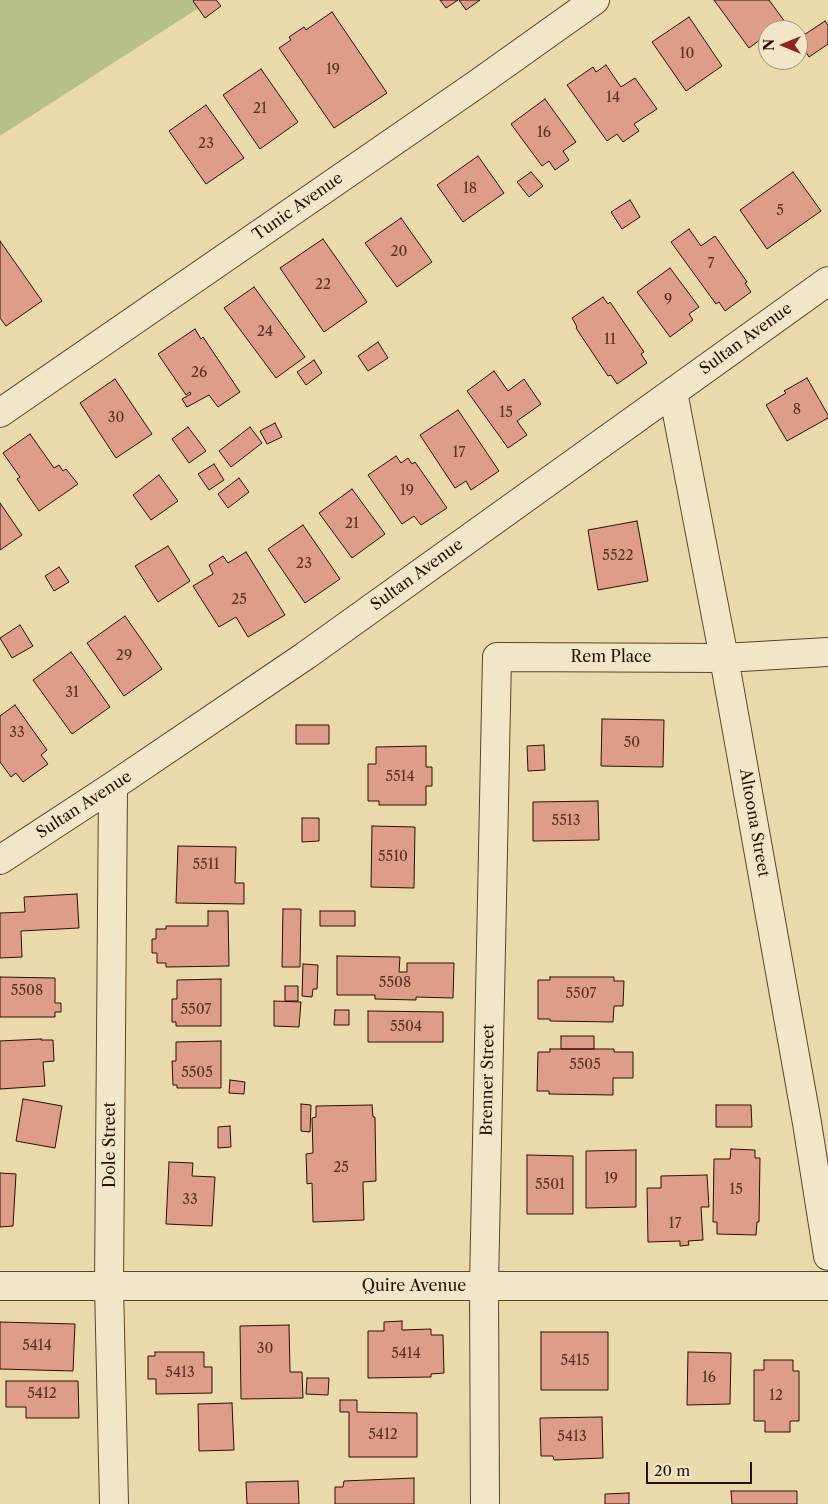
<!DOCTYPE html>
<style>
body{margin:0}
#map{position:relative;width:828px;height:1504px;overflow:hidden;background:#eadaab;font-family:"Libre Caslon Text",serif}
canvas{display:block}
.north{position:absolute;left:758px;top:20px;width:50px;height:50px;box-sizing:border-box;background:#f1e7c8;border:1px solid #a2917a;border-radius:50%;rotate:270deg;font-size:14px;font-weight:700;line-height:20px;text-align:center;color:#2c0f04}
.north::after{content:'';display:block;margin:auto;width:18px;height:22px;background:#8f2418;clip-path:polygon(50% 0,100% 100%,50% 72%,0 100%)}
.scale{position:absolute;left:646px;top:1462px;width:106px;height:22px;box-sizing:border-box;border:2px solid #2c0f04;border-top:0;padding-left:6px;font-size:15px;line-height:18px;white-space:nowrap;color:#2c0f04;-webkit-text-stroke:4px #f1e7c8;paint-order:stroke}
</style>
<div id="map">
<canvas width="828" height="1504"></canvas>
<div class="north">N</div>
<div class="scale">20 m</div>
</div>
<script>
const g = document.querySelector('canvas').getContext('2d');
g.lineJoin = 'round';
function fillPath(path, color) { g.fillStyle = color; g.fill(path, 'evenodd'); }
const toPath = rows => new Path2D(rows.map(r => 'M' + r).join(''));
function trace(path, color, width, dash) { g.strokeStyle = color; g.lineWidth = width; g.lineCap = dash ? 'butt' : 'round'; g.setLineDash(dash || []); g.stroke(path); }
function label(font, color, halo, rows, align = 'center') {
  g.font = font + ' "Libre Caslon Text",serif'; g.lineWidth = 4.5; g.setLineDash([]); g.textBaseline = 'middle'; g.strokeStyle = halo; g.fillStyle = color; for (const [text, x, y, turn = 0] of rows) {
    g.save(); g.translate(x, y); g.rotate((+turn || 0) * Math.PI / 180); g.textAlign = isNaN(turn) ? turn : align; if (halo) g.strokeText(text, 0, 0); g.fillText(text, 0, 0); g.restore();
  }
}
fillPath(toPath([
 [0,0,211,0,0,136]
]), '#b7c089');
const building = toPath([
 [194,0,216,0,221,6,205,18,193,1,194,0],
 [440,0,458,0,446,8,440,0],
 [459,0,480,0,466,10,459,0],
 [714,0,769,0,785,22,773,30,768,30,768,34,749,48,714,0],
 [332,12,387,93,334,128,279,48,291,40,289,37,304,27,306,30,332,12],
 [689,17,722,66,686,91,652,42,689,17],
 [825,21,828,25,828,44,809,57,798,39,825,21],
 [606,65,621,87,635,78,657,109,634,124,639,131,623,142,617,134,607,141,567,85,593,67,596,72,606,65],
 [261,69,298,122,260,149,223,95,261,69],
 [545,99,576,142,563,151,569,160,555,170,549,161,542,166,511,124,545,99],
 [206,105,244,158,206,184,169,131,206,105],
 [478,156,504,193,463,222,437,185,478,156],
 [531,172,543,186,529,197,517,182,531,172],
 [793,172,821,211,767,249,740,210,793,172],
 [630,200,640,217,622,229,611,212,630,200],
 [401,218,432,262,397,287,365,243,401,218],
 [689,229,701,246,715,236,747,282,745,283,751,292,725,311,719,302,716,304,671,242,689,229],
 [323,239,367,302,324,332,280,268,323,239],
 [0,241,42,301,6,326,0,318,0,241],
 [670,268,699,307,689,314,693,320,670,337,637,292,670,268],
 [254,287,305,357,276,378,224,308,254,287],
 [603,297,608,304,610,302,644,352,641,354,647,363,617,384,611,375,608,376,576,328,577,327,572,318,603,297],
 [195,329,201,339,203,337,240,392,218,407,209,395,187,407,182,399,191,394,190,392,186,395,158,354,195,329],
 [378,342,388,358,368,371,358,356,378,342],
 [314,360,322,373,306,385,297,372,314,360],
 [494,371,508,391,524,379,541,404,517,421,527,435,508,448,467,391,494,371],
 [807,378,828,415,828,418,787,441,766,405,786,393,784,391,807,378],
 [115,379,152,434,116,458,80,403,115,379],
 [458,410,499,471,471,490,466,481,455,488,420,435,458,410],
 [275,423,282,437,267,444,260,431,275,423],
 [188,427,206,451,189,463,172,439,188,427],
 [250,427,262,443,231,467,219,451,250,427],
 [30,434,54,468,59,465,63,471,66,469,78,484,39,511,17,479,20,477,3,453,30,434],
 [396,456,401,463,408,458,412,464,415,462,447,508,421,525,414,516,402,524,368,475,396,456],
 [214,464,224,480,209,490,198,474,214,464],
 [159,475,178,501,151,520,133,495,159,475],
 [239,478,249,492,228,508,218,494,239,478],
 [352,489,385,534,352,558,319,513,352,489],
 [0,503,22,535,0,550,0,503],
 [637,521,648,581,598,590,588,530,637,521],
 [303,525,340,579,305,603,268,549,303,525],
 [168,546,190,581,158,602,135,566,168,546],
 [246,552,285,615,248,637,236,617,219,627,193,586,213,574,209,565,223,556,228,563,246,552],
 [59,567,69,582,54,591,45,576,59,567],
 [125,616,162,669,124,696,87,643,125,616],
 [20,625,33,646,12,658,0,638,20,625],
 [71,652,110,707,72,734,33,680,71,652],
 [15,705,47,750,41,755,48,764,23,782,16,773,11,777,0,762,0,716,15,705],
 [602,719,664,720,663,767,601,766,602,719],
 [296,725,329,725,329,744,296,744,296,725],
 [544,745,545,770,528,771,527,746,544,745],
 [426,746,426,767,432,767,432,786,426,786,426,805,379,805,379,801,368,801,368,764,376,764,376,747,426,746],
 [598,801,599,840,533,841,533,802,598,801],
 [302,818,319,818,319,841,302,842,302,818],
 [372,826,415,827,414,888,371,887,372,826],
 [178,846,236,847,235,883,244,883,244,904,176,903,178,846],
 [77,894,79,928,21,931,22,957,0,958,0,913,25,912,24,897,77,894],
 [283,909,301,909,300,967,282,967,283,909],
 [208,911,228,911,229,966,166,967,166,963,157,963,157,953,152,953,152,939,156,939,156,929,166,929,166,926,208,926,208,911],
 [320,911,355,911,355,926,320,926,320,911],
 [337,956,400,957,399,972,407,972,407,963,454,963,453,998,416,997,416,1000,375,999,375,995,337,995,337,956],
 [303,964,318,965,317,989,313,989,312,997,302,996,303,964],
 [0,977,55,978,55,1003,61,1003,61,1012,55,1012,55,1017,0,1017,0,977],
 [550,977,614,977,614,981,624,981,623,1006,614,1006,613,1022,550,1021,550,1019,538,1019,538,980,550,980,550,977],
 [221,979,221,1026,176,1026,176,1022,172,1022,172,999,177,999,177,980,221,979],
 [285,986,298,986,298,1001,285,1001,285,986],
 [274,1001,301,1002,299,1027,274,1026,274,1001],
 [335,1010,349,1010,349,1025,334,1025,335,1010],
 [368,1011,443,1012,443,1042,368,1042,368,1011],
 [561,1036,594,1036,594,1049,561,1049,561,1036],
 [41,1039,41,1040,53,1040,54,1061,43,1062,45,1086,0,1089,0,1041,41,1039],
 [221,1041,221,1088,177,1088,177,1085,173,1085,172,1061,176,1061,176,1042,221,1041],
 [550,1049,614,1049,614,1052,633,1052,633,1078,613,1078,613,1095,549,1094,549,1091,537,1091,538,1052,550,1052,550,1049],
 [230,1080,245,1082,244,1094,229,1093,230,1080],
 [23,1099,62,1106,55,1148,16,1141,23,1099],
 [301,1104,311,1105,310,1132,301,1131,301,1104],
 [372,1105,373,1117,375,1117,376,1181,363,1182,364,1220,313,1222,312,1183,307,1184,306,1154,313,1153,312,1118,316,1117,316,1106,372,1105],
 [716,1105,751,1105,752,1127,716,1127,716,1105],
 [230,1126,231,1147,218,1148,218,1127,230,1126],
 [731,1149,755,1150,755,1158,760,1158,759,1222,757,1222,756,1235,717,1234,717,1222,713,1222,714,1159,730,1159,731,1149],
 [636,1150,636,1207,586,1208,586,1151,636,1150],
 [527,1155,573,1156,573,1214,527,1214,527,1155],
 [169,1162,193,1163,192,1176,215,1177,212,1226,166,1224,169,1162],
 [0,1173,16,1174,13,1226,0,1227,0,1173],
 [707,1175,709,1207,701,1207,703,1240,688,1241,689,1245,680,1246,680,1241,648,1242,647,1188,661,1188,661,1176,707,1175],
 [402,1321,402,1330,431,1329,431,1335,443,1335,444,1373,431,1374,431,1377,368,1378,368,1331,384,1331,384,1322,402,1321],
 [0,1322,75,1324,73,1371,0,1369,0,1322],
 [289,1325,290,1372,302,1372,303,1398,241,1399,240,1326,289,1325],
 [541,1332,608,1332,608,1390,541,1390,541,1332],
 [155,1352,204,1352,204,1367,212,1367,212,1393,156,1394,156,1379,148,1379,148,1356,155,1356,155,1352],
 [688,1352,731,1353,730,1404,687,1405,688,1352],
 [764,1360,793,1360,793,1371,799,1371,799,1421,790,1421,790,1432,765,1432,765,1421,754,1421,754,1370,764,1370,764,1360],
 [307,1378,329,1378,328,1395,306,1394,307,1378],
 [6,1381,78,1381,79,1418,26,1418,26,1407,6,1407,6,1381],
 [340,1400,357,1400,357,1412,417,1413,417,1457,349,1457,349,1412,340,1412,340,1400],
 [232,1403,234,1450,199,1451,198,1404,232,1403],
 [602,1417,603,1458,554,1460,553,1456,541,1456,540,1418,602,1417],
 [414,1478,414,1504,335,1504,335,1487,343,1487,344,1481,414,1478],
 [298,1481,299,1504,247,1504,246,1482,298,1481],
 [731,1491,797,1491,797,1504,732,1504,731,1491],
 [629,1493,629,1504,605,1504,605,1494,629,1493]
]);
fillPath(building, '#de9d88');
trace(building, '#2c0f04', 1);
const minor = toPath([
 [673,392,724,658,807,1123,828,1256],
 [0,413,477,84,595,0],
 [113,786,109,1286,114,1504],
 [0,860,113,786,305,656,828,281],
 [0,1286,828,1286],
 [485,1504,484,1285,497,657,724,658,828,652]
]);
trace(minor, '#5c422e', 30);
trace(minor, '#f1e7c8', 28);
label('14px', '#583225', null, [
 ["10",687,54],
 ["19",333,70],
 ["14",613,98],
 ["21",260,109],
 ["16",544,133],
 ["23",206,144],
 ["18",470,189],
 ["5",780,211],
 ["20",399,252],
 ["7",711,264],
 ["22",323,285],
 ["9",668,300],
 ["24",265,332],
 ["11",610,340],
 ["26",199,373],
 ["8",797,410],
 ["15",506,413],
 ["30",116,418],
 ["17",459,453],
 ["19",407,491],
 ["21",352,524],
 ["5522",618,556],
 ["23",304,564],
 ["25",239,600],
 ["29",124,656],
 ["31",72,693],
 ["33",17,733],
 ["50",632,743],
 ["5514",400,777],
 ["5513",566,821],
 ["5510",393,857],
 ["5511",206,865],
 ["5508",395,983],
 ["5508",27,991],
 ["5507",581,994],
 ["5507",196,1010],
 ["5504",406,1027],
 ["5505",585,1065],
 ["5505",197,1073],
 ["25",341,1168],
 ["19",611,1179],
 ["5501",550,1185],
 ["15",736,1190],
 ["33",190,1200],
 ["17",675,1224],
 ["5414",37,1346],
 ["30",265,1349],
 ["5414",406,1354],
 ["5415",575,1361],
 ["5413",180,1373],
 ["16",709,1378],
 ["5412",42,1394],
 ["12",776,1396],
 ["5412",383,1435],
 ["5413",572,1437]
]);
label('16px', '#2c0f04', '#f1e7c8', [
 ["Tunic Avenue",298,207,-35],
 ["Sultan Avenue",746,339,-36],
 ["Sultan Avenue",417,575,-36],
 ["Rem Place",611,657],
 ["Sultan Avenue",84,805,-33],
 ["Altoona Street",754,823,80],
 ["Brenner Street",488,1080,-89],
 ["Dole Street",110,1145,-90],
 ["Quire Avenue",414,1286]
]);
</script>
